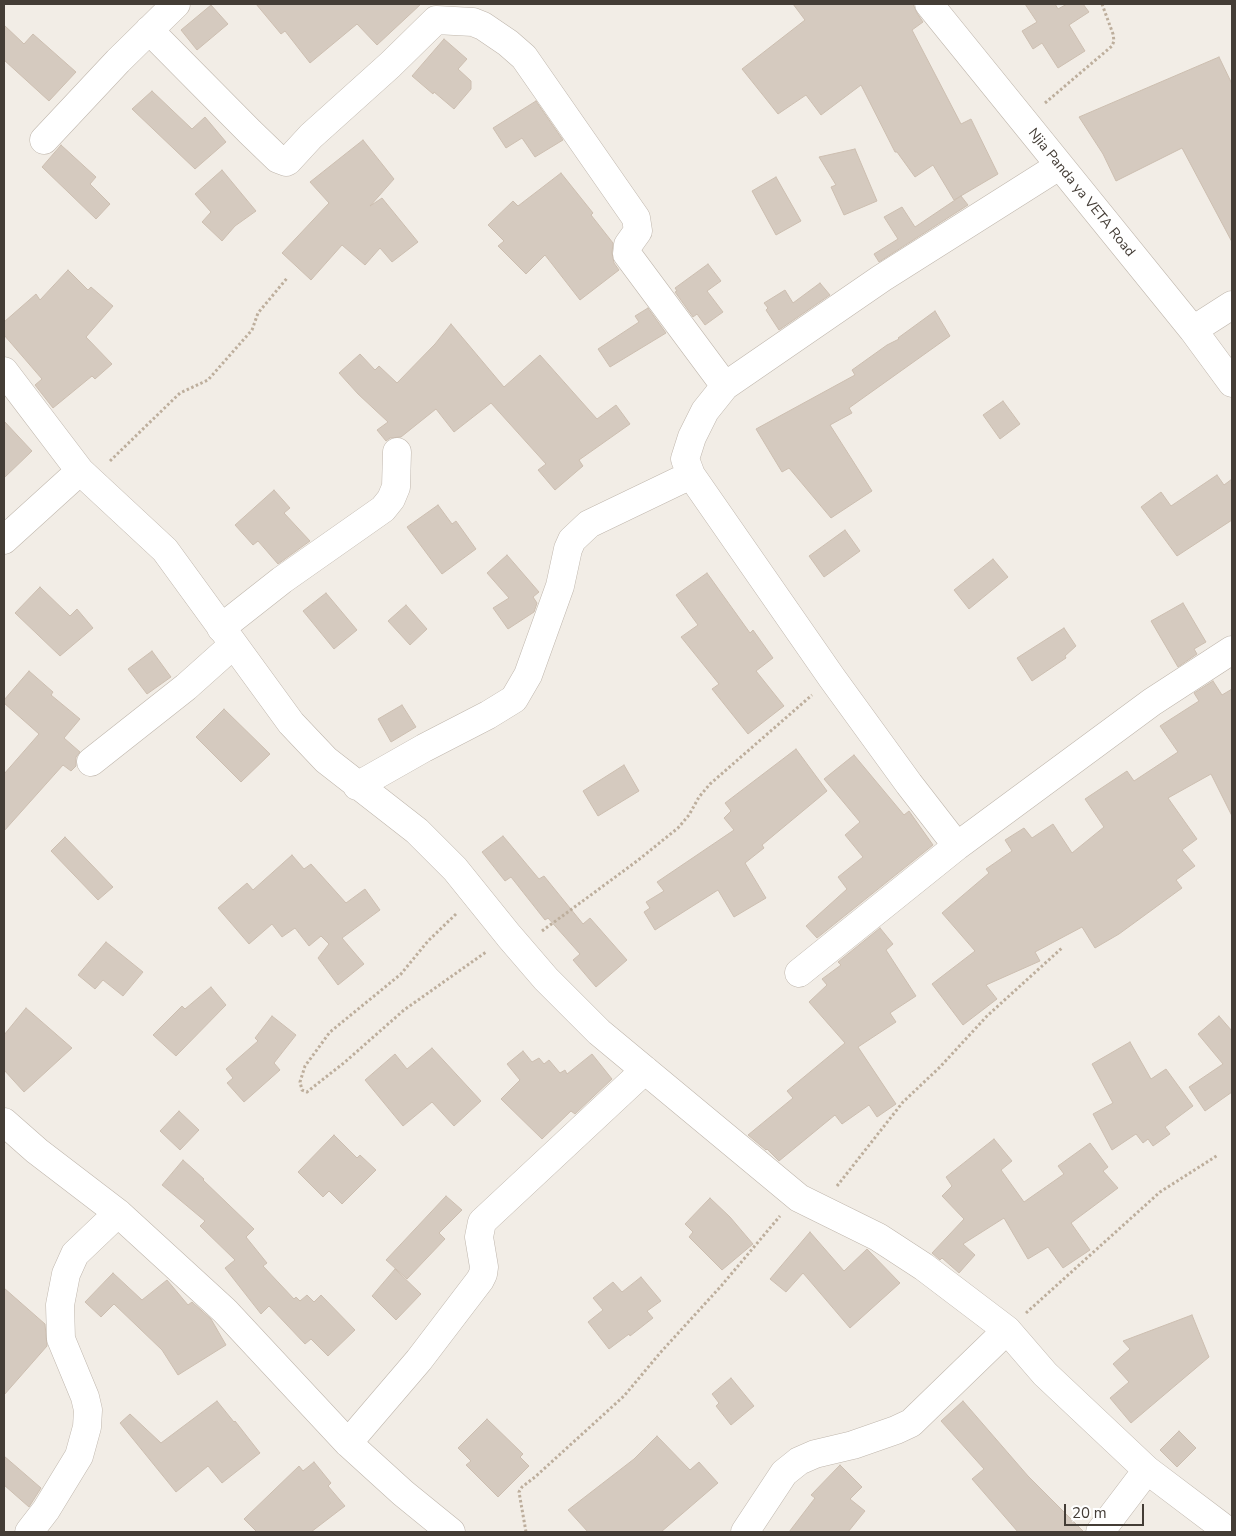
<!DOCTYPE html>
<style>
body{margin:0}
#map{position:relative;width:1236px;height:1536px;overflow:hidden;background:#f2ede6;font-family:"Nunito Sans",sans-serif}
canvas{display:block}
.frame{position:absolute;inset:0;border:5px solid #443d36;pointer-events:none}
.scale{position:absolute;left:1064px;top:1504px;width:80px;height:22px;box-sizing:border-box;border:2px solid #443d36;border-top:0;padding-left:6px;font-size:15px;line-height:18px;white-space:nowrap;color:#443d36;-webkit-text-stroke:4px #fff;paint-order:stroke}
</style>
<div id="map">
<canvas width="1236" height="1536"></canvas>
<div class="frame"></div>
<div class="scale">20 m</div>
</div>
<script>
const g = document.querySelector('canvas').getContext('2d');
g.lineJoin = 'round';
function fillPath(path, color) { g.fillStyle = color; g.fill(path, 'evenodd'); }
const toPath = rows => new Path2D(rows.map(r => 'M' + r).join(''));
function trace(path, color, width, dash) { g.strokeStyle = color; g.lineWidth = width; g.lineCap = dash ? 'butt' : 'round'; g.setLineDash(dash || []); g.stroke(path); }
function label(font, color, halo, rows, align = 'center') {
  g.font = font + ' "Nunito Sans",sans-serif'; g.lineWidth = 4; g.setLineDash([]); g.textBaseline = 'middle'; g.strokeStyle = halo; g.fillStyle = color; for (const [text, x, y, turn = 0] of rows) {
    g.save(); g.translate(x, y); g.rotate((+turn || 0) * Math.PI / 180); g.textAlign = isNaN(turn) ? turn : align; if (halo) g.strokeText(text, 0, 0); g.fillText(text, 0, 0); g.restore();
  }
}
const building = toPath([
 [256,4,421,4,377,45,357,24,310,63,285,31,281,34,256,4],
 [793,4,913,4,917,13,923,22,912,30,961,124,971,119,998,174,954,200,933,165,915,177,897,152,895,152,861,85,821,115,806,95,778,114,742,69,805,20,793,4],
 [1025,4,1055,4,1058,9,1067,4,1083,4,1089,12,1069,25,1085,51,1058,68,1042,43,1033,49,1022,31,1037,22,1025,4],
 [211,5,228,24,197,50,181,30,211,5],
 [4,25,24,44,33,34,76,72,49,101,4,60,4,25],
 [444,39,467,59,458,69,471,81,471,89,454,109,434,92,433,94,412,76,444,39],
 [1219,57,1232,84,1232,242,1182,148,1116,181,1103,154,1079,117,1219,57],
 [152,91,192,129,205,117,226,142,195,169,132,109,152,91],
 [536,101,563,140,535,157,522,138,506,148,493,128,536,101],
 [363,140,394,179,370,206,382,198,418,242,392,262,380,248,365,265,342,245,311,280,282,253,329,203,310,182,363,140],
 [61,145,96,177,90,184,110,204,96,219,42,167,61,145],
 [855,149,877,201,844,215,831,187,836,185,819,157,855,149],
 [222,170,256,211,235,226,222,241,202,222,211,212,195,194,222,170],
 [561,173,593,213,591,215,613,243,612,253,614,263,619,270,580,300,545,255,526,274,498,246,504,241,488,225,513,201,518,206,561,173],
 [776,177,801,221,776,235,752,191,776,177],
 [961,196,968,205,879,262,874,254,898,239,884,217,902,207,915,227,961,196],
 [708,264,721,281,707,291,723,312,705,325,697,314,693,317,675,292,677,291,675,288,708,264],
 [68,270,88,290,91,287,113,306,86,337,112,364,95,379,92,376,53,408,35,385,42,379,4,335,4,322,36,294,40,300,68,270],
 [820,283,830,295,779,330,766,310,768,308,764,303,785,290,793,303,820,283],
 [648,308,666,333,610,367,598,349,639,322,635,316,648,308],
 [935,311,950,336,849,408,852,413,830,425,872,491,831,518,789,468,782,472,756,429,855,375,852,370,887,345,899,339,898,338,935,311],
 [451,324,504,387,540,355,597,419,616,405,630,424,579,460,583,466,555,490,538,470,546,464,491,403,454,432,436,409,401,437,390,438,386,441,377,430,388,422,358,394,339,373,360,354,375,370,379,366,397,383,435,344,451,324],
 [1003,401,1020,424,1000,439,983,415,1003,401],
 [4,421,32,451,4,478,4,421],
 [1217,475,1224,485,1232,479,1232,520,1177,556,1141,507,1161,492,1171,506,1217,475],
 [274,490,290,508,284,513,310,541,278,564,258,541,253,545,235,525,274,490],
 [438,505,452,524,456,521,476,549,442,574,407,527,438,505],
 [845,530,860,551,824,577,809,556,845,530],
 [507,555,539,592,533,597,537,603,534,612,508,629,493,608,509,598,487,573,507,555],
 [993,559,1008,577,969,609,954,590,993,559],
 [707,573,750,633,753,630,773,658,756,671,784,706,748,734,712,689,719,684,681,637,698,625,676,595,707,573],
 [40,587,70,616,77,609,93,628,60,656,15,613,40,587],
 [326,593,357,630,334,649,303,611,326,593],
 [1183,603,1206,642,1194,649,1197,654,1178,667,1151,621,1183,603],
 [406,605,427,629,410,645,388,621,406,605],
 [1064,628,1076,646,1065,656,1066,658,1032,681,1017,658,1064,628],
 [152,651,171,677,147,694,128,669,152,651],
 [29,671,53,692,51,695,80,719,64,738,80,752,76,757,76,766,71,771,63,765,4,831,4,774,39,734,4,703,4,700,29,671],
 [1213,681,1222,695,1232,689,1232,816,1211,774,1168,798,1197,839,1182,850,1195,866,1176,880,1182,888,1119,934,1095,948,1082,927,1035,952,1040,961,986,985,997,999,963,1025,932,984,975,951,942,913,989,873,986,869,1012,851,1005,840,1024,828,1032,838,1053,824,1072,853,1104,827,1085,799,1127,771,1134,781,1178,752,1160,726,1199,701,1194,693,1213,681],
 [402,705,416,727,391,742,378,719,402,705],
 [224,709,270,754,241,782,196,737,224,709],
 [796,749,827,791,762,845,764,848,745,863,766,898,734,917,718,890,655,930,644,912,650,908,646,902,664,891,657,882,734,830,724,818,731,811,725,803,796,749],
 [854,755,904,815,909,811,933,845,817,938,806,926,847,889,838,877,863,857,845,835,860,822,824,779,854,755],
 [624,765,639,791,598,816,583,791,624,765],
 [503,836,539,879,544,876,583,924,590,918,627,960,596,987,573,960,580,954,548,918,545,920,511,877,505,881,482,852,503,836],
 [65,837,113,887,98,900,51,851,65,837],
 [292,855,304,869,311,864,346,903,365,889,380,910,342,938,364,964,338,985,318,958,329,944,321,936,309,946,295,928,282,937,272,924,249,944,218,908,247,883,253,890,292,855],
 [880,928,893,944,886,950,916,996,890,1013,896,1022,858,1047,896,1104,877,1117,869,1105,842,1124,835,1115,779,1161,767,1149,766,1150,748,1135,793,1098,787,1091,845,1043,809,1002,827,985,822,979,841,965,838,962,880,928],
 [106,942,143,972,123,996,103,980,95,989,78,975,106,942],
 [211,987,226,1005,176,1056,153,1035,182,1006,185,1009,211,987],
 [26,1008,72,1048,24,1092,4,1070,4,1035,26,1008],
 [272,1016,296,1035,274,1063,280,1070,244,1102,227,1083,233,1078,226,1069,258,1041,255,1038,272,1016],
 [1219,1016,1232,1031,1232,1092,1205,1111,1189,1087,1223,1064,1198,1034,1219,1016],
 [1130,1042,1151,1079,1166,1069,1193,1106,1165,1127,1170,1134,1153,1146,1148,1139,1143,1143,1136,1134,1112,1150,1093,1114,1113,1103,1092,1064,1130,1042],
 [432,1048,481,1101,454,1126,432,1102,403,1126,365,1080,395,1054,407,1069,432,1048],
 [523,1051,532,1062,539,1058,544,1064,549,1060,560,1073,565,1070,567,1074,592,1054,612,1079,575,1114,571,1111,542,1139,501,1099,520,1080,507,1064,523,1051],
 [179,1111,199,1130,180,1150,160,1131,179,1111],
 [334,1135,357,1158,360,1155,376,1170,342,1204,329,1191,323,1197,298,1172,334,1135],
 [994,1139,1012,1161,1001,1170,1024,1202,1064,1174,1058,1166,1090,1143,1108,1167,1103,1171,1118,1188,1071,1223,1090,1250,1063,1268,1048,1247,1028,1259,1004,1218,963,1244,975,1255,959,1273,942,1258,940,1260,932,1253,964,1219,942,1196,952,1186,946,1177,994,1139],
 [183,1160,204,1179,203,1180,254,1229,246,1237,267,1263,263,1266,294,1299,296,1297,300,1301,307,1295,314,1302,321,1295,355,1330,328,1356,311,1339,305,1344,269,1306,261,1314,225,1268,235,1260,200,1226,205,1221,162,1185,183,1160],
 [446,1196,462,1210,439,1233,445,1239,407,1279,386,1260,446,1196],
 [710,1198,730,1217,753,1244,722,1270,689,1237,693,1232,685,1224,710,1198],
 [810,1232,844,1271,867,1249,900,1283,850,1328,803,1273,786,1292,770,1279,810,1232],
 [395,1269,421,1294,396,1320,372,1296,395,1269],
 [113,1273,142,1300,167,1280,188,1305,192,1302,211,1319,226,1345,178,1375,162,1350,114,1304,101,1317,85,1302,113,1273],
 [641,1277,661,1301,647,1311,653,1318,630,1336,629,1334,609,1349,588,1322,603,1310,593,1298,613,1282,622,1292,641,1277],
 [4,1288,45,1324,47,1346,4,1395,4,1288],
 [1192,1315,1209,1357,1131,1423,1110,1398,1129,1382,1113,1364,1130,1349,1123,1341,1192,1315],
 [731,1378,754,1406,731,1425,716,1406,719,1403,712,1394,731,1378],
 [217,1401,234,1422,235,1421,260,1453,222,1483,208,1466,176,1492,120,1423,130,1414,161,1443,217,1401],
 [963,1401,1028,1476,1084,1532,1018,1532,972,1479,984,1469,941,1421,963,1401],
 [487,1419,523,1454,520,1457,529,1466,498,1497,466,1465,471,1461,458,1448,487,1419],
 [1179,1431,1196,1448,1177,1467,1160,1450,1179,1431],
 [657,1436,690,1470,699,1462,718,1483,661,1532,588,1532,568,1510,634,1459,657,1436],
 [4,1456,41,1488,29,1507,4,1485,4,1456],
 [314,1462,331,1483,328,1486,345,1506,311,1532,257,1532,244,1519,299,1466,303,1471,314,1462],
 [840,1465,862,1487,850,1499,865,1511,848,1532,789,1532,815,1498,811,1495,840,1465]
]);
fillPath(building, '#d5cabf');
trace(building, '#ccbeb0', 1);
const minor = toPath([
 [929,4,1193,330,1232,383],
 [149,30,250,132,278,159,286,162,288,161,311,136,390,65,436,20,473,22,483,26,508,43,524,57,636,218,638,231,628,245,627,254,725,386],
 [44,140,118,61,176,4],
 [1193,330,1232,305],
 [4,371,80,471,165,550,291,723,326,760,417,831,455,869,509,936,546,979,599,1032,799,1198,878,1237,924,1267,1007,1330,1045,1374,1147,1470,1229,1532],
 [4,540,80,471],
 [221,628,282,580,383,509,391,499,396,487,397,452],
 [91,762,186,687,233,645],
 [357,786,424,748,488,715,514,699,528,675,560,586,568,549,572,540,589,524,691,475],
 [957,846,909,784,832,678,691,475,685,459,692,437,705,411,725,386,882,278,1059,166],
 [799,973,957,846,1152,702,1232,650],
 [4,1122,37,1151,118,1213,225,1311,348,1443,403,1493,451,1532],
 [348,1443,419,1360,480,1280,483,1274,484,1267,479,1237,482,1222,645,1070],
 [29,1532,46,1510,79,1456,87,1427,88,1410,85,1397,61,1339,60,1305,66,1274,75,1254,118,1213],
 [745,1532,784,1473,799,1461,815,1454,853,1445,896,1430,911,1423,1007,1330],
 [1100,1532,1147,1470]
]);
trace(minor, '#bfb6ac', 29);
trace(toPath([
 [1045,103,1112,46,1114,41,1113,34,1102,4],
 [110,461,180,393,208,380,252,330,258,313,288,277],
 [456,914,428,941,401,974,330,1032,305,1066,300,1082,302,1090,307,1092,312,1088,345,1062,404,1010,486,952],
 [542,931,637,861,678,828,689,815,699,797,710,784,812,695],
 [837,1186,903,1102,940,1067,987,1016,1063,947],
 [1026,1313,1160,1192,1218,1155],
 [526,1532,519,1492,522,1487,535,1477,624,1396,660,1353,722,1285,780,1216]
]), '#bdae9c', 3, [2.5, 2.5]);
trace(minor, '#fff', 28);
label('14px', '#443d36', '#fff', [
 ["Njia Panda ya VETA Road",1081,193,51]
]);
</script>
